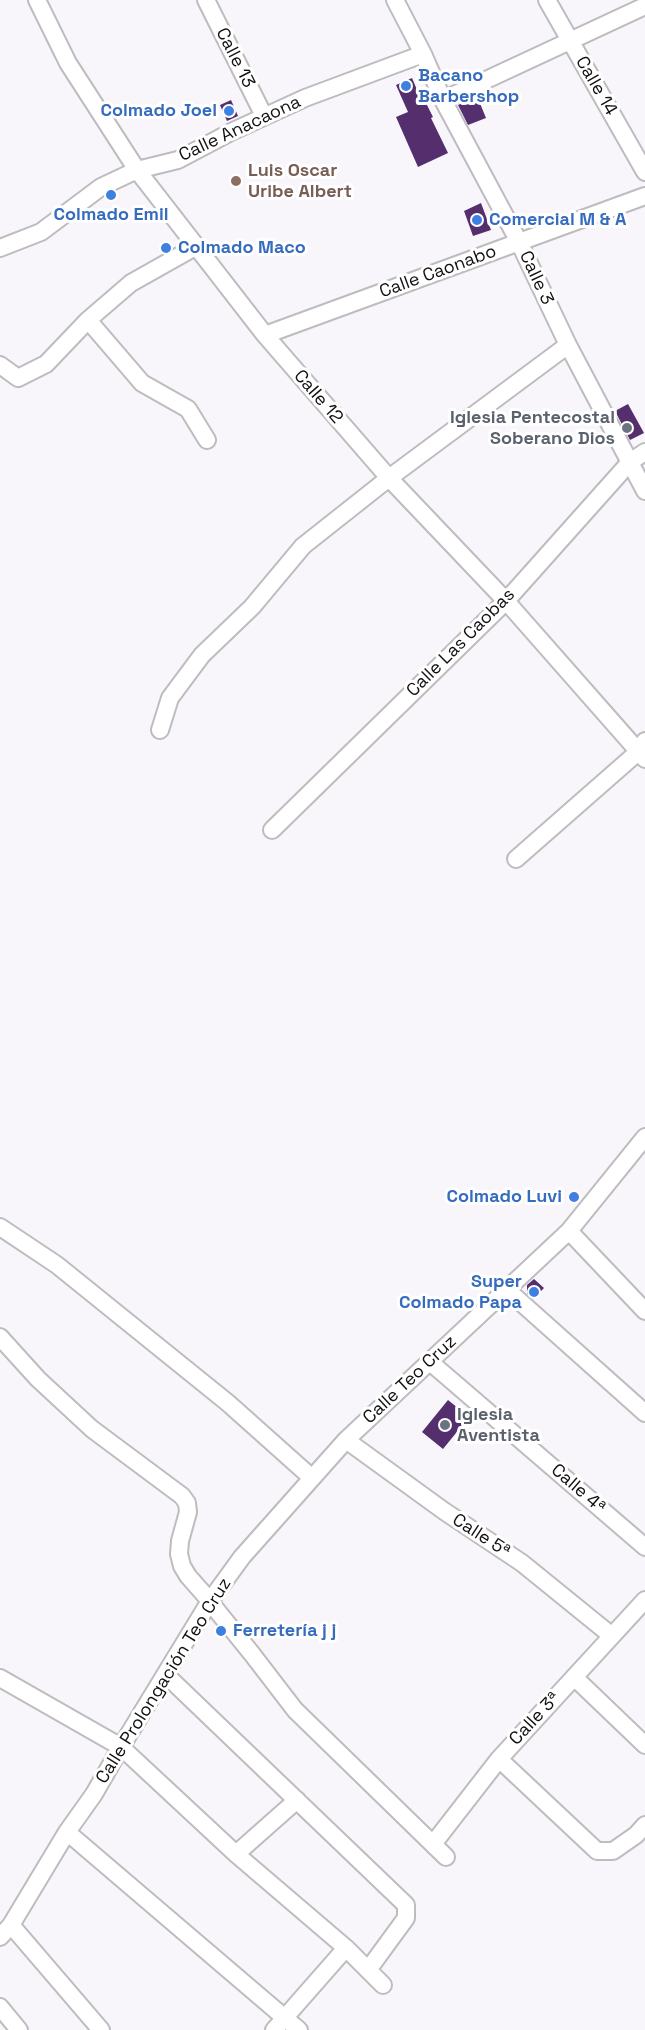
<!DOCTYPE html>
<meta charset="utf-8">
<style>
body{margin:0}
canvas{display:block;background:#f8f6fa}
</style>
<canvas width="645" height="2030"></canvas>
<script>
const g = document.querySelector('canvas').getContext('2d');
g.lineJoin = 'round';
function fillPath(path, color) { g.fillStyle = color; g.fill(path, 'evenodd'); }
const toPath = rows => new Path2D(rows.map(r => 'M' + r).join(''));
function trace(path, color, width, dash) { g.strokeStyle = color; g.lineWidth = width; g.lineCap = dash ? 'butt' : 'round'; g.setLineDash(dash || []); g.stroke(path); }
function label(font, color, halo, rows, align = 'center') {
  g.font = font + ' "Space Grotesk",sans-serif'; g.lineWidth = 6; g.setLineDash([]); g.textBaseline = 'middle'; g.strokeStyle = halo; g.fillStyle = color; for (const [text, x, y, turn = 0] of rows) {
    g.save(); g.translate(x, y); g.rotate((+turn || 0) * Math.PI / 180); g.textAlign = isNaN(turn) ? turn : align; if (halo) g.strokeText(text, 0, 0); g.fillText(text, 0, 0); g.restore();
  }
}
fillPath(toPath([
 [412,78,423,104,426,103,433,117,431,118,448,153,418,167,396,117,408,112,396,85],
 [477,96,486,118,468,125,458,105],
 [231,100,238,116,227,121,220,105],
 [481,203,491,230,473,236,464,211],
 [628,404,644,433,630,440,615,411],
 [534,1279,544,1288,533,1299,527,1294,527,1285],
 [448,1400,469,1417,443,1449,422,1432]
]), '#542e6d');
const minor = toPath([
 [37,0,68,63,137,170,265,335,389,478,506,601,645,759],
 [206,0,264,116],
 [395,0,423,54,443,100,519,242,568,345,645,491],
 [547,0,645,172],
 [443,100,645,6],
 [0,248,41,232,101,187,137,170,178,160,231,132,305,98,423,54],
 [88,320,142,383,188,409,207,440],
 [265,335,645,196],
 [0,365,18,378,46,364,88,320,131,283,195,247],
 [160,730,170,698,202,655,252,607,303,546,389,478,568,345],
 [272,830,506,601,630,462,645,452],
 [516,859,638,752,645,741],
 [0,1227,57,1265,228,1403,312,1478],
 [569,1231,645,1311],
 [506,1289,645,1413],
 [0,1337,38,1379,92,1429,182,1496,187,1503,188,1512,180,1541,179,1554,182,1566,188,1576,210,1601],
 [430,1362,645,1547],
 [346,1440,444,1511,522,1563,612,1636],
 [210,1602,252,1654,295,1710,446,1857],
 [166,1675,406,1905,406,1918,368,1970],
 [574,1677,645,1745],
 [0,1678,121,1747,236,1854,346,1948,383,1985],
 [499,1759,597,1851,613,1851,636,1835,645,1825],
 [67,1832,299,2030],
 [433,1844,499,1759,645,1600],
 [236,1854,297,1800],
 [11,1925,101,2030],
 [0,1937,11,1925,67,1832,94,1794,121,1747,210,1601,242,1557,346,1440,569,1231,645,1137],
 [0,2007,19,2030],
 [274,2030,346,1948]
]);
trace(minor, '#bebcbf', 20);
trace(minor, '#fff', 16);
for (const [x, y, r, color] of [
 [406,86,6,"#3f7fe0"],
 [229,111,6,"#3f7fe0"],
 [236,181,6,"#8d6e63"],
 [111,195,6,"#3f7fe0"],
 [477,220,6,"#3f7fe0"],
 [166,248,6,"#3f7fe0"],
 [627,428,6,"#6b7280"],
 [574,1197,6,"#3f7fe0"],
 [534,1292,6,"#3f7fe0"],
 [445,1425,6,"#6b7280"],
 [221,1631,6,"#3f7fe0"]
]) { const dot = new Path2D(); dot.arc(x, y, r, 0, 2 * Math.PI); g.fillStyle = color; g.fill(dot); trace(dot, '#fff', 2); }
label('18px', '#111011', '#fff', [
 ["Calle 13",235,58,63],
 ["Calle 14",596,86,60],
 ["Calle Anacaona",240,129,-25],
 ["Calle Caonabo",438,272,-20],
 ["Calle 3",536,278,65],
 ["Calle 12",318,397,49],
 ["Calle Las Caobas",461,643,-45],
 ["Calle Teo Cruz",410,1380,-43],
 ["Calle 4ª",578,1489,41],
 ["Calle 5ª",481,1536,33],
 ["Calle Prolongación Teo Cruz",164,1681,-58],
 ["Calle 3ª",535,1719,-47]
]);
label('bold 18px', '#366cbe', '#fff', [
 ["Bacano",418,76],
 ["Barbershop",418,97],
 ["Colmado Joel",217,111,"right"],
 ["Colmado Emil",111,215,"center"],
 ["Comercial M & A",489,220],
 ["Colmado Maco",178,248],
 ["Colmado Luvi",562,1197,"right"],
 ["Super",522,1282,"right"],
 ["Colmado Papa",522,1303,"right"],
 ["Ferretería j j",233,1631]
], 'left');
label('bold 18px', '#785e54', '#fff', [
 ["Luis Oscar",248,171],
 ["Uribe Albert",248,192]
], 'left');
label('bold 18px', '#5b616d', '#fff', [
 ["Iglesia Pentecostal",615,418],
 ["Soberano Dios",615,439],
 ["Iglesia",457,1415,"left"],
 ["Aventista",457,1436,"left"]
], 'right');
</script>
